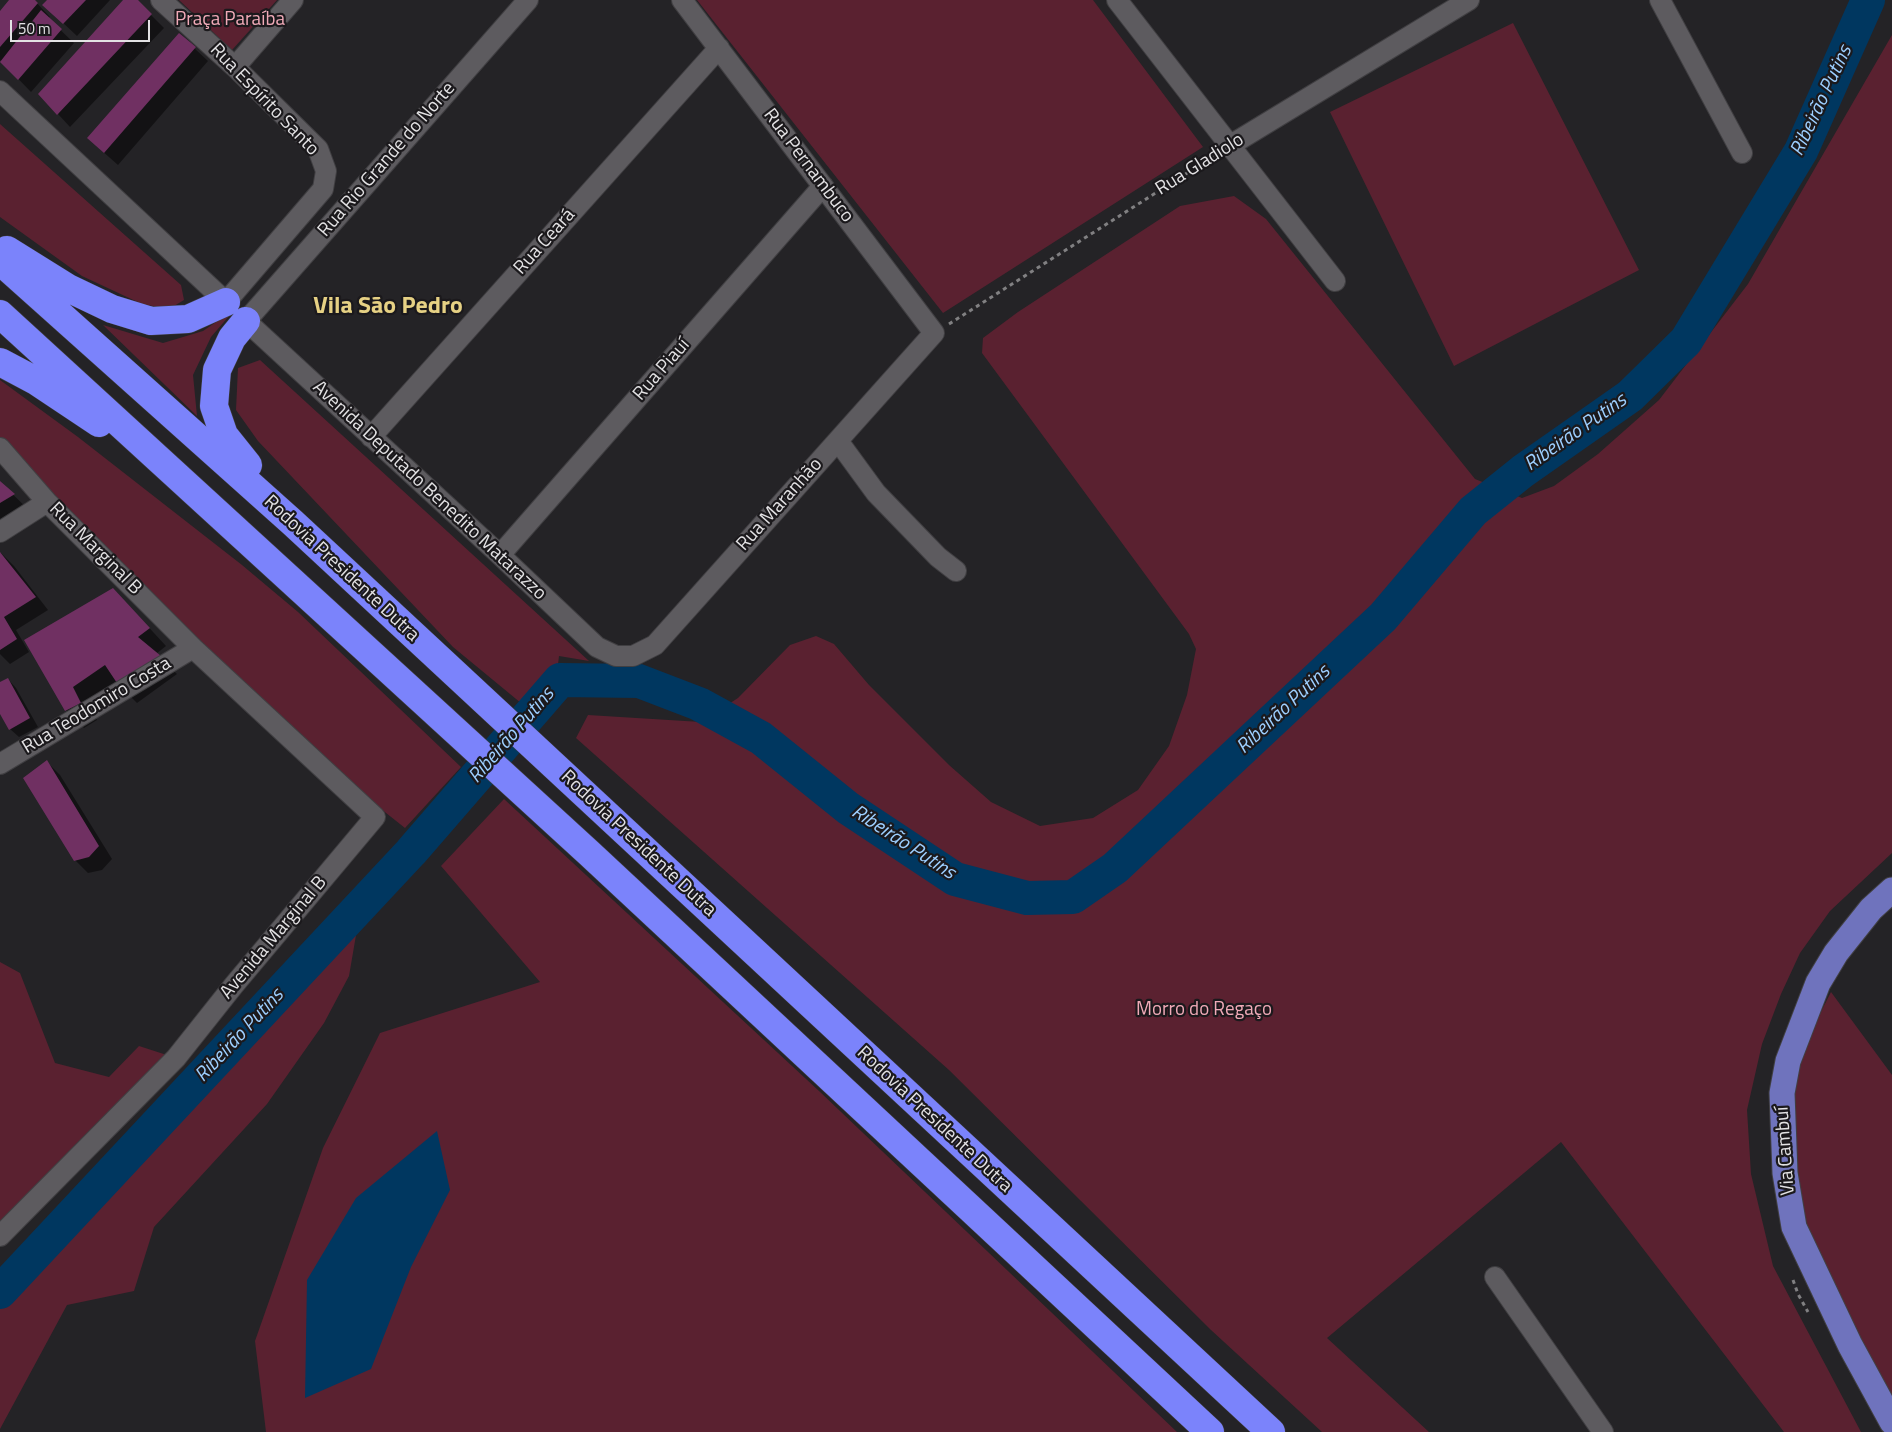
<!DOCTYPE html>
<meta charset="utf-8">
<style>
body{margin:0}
#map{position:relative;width:1892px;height:1432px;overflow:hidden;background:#242326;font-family:"Titillium Web",sans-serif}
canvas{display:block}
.scale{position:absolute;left:10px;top:20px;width:140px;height:22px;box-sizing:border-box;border:2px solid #e3e2e4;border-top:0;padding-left:6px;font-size:15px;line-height:18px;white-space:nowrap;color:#e3e2e4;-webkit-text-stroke:4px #1b191c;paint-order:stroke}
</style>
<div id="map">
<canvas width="1892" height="1432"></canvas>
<div class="scale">50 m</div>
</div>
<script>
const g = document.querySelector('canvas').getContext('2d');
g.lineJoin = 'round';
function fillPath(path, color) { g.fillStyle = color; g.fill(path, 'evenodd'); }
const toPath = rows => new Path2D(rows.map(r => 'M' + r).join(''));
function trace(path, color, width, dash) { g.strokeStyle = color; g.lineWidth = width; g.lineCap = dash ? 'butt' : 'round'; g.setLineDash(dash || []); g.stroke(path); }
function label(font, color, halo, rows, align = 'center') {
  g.font = font + ' "Titillium Web",sans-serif'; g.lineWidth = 4.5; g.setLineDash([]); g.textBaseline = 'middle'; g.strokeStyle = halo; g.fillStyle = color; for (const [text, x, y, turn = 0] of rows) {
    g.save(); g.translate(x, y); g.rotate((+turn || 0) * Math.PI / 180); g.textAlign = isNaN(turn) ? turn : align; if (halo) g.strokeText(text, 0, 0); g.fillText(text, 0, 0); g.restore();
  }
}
fillPath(toPath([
 [179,0,277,0,232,50],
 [697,0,1093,0,1203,147,943,313],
 [1513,23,1639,270,1454,366,1330,112],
 [1892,35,1892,853,1830,911,1800,953,1781,994,1762,1044,1747,1110,1751,1174,1773,1266,1861,1432,1784,1432,1561,1142,1327,1338,1429,1432,1322,1432,1211,1330,949,1070,576,738,588,715,701,722,738,698,790,645,816,636,834,644,869,685,949,765,991,802,1040,826,1093,818,1138,790,1169,746,1187,695,1196,649,1189,634,982,353,983,338,1018,312,1180,206,1234,196,1266,219,1475,479,1522,498,1554,486,1598,454,1659,400,1748,284],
 [0,124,181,285,184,300,169,309,142,304,82,276,0,217],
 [235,309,211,337,193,375,197,416,103,325,163,343,203,331],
 [260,360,589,661,559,656,557,673,527,708,453,647,258,441,236,410,238,368],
 [0,380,78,437,242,565,298,612,461,767,405,828,376,805,213,654,51,497,0,438],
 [504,799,819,1091,1177,1432,266,1432,255,1341,323,1148,380,1033,540,982,441,866],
 [361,906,349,976,324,1023,267,1104,154,1227,134,1291,67,1305,0,1429,0,1292],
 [0,962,20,973,55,1063,109,1077,139,1046,176,1058,0,1236],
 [1831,992,1892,1075,1892,1410,1802,1226,1793,1167,1792,1096,1805,1043]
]), '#5a2130');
fillPath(toPath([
 [437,1131,450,1190,411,1267,371,1369,305,1398,307,1280,356,1198]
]), '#003760');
fillPath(toPath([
 [10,0,34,0,50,17,48,18,74,43,31,92,0,60,0,13],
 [49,0,110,0,77,36,44,5],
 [125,0,136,0,164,28,70,127,58,114],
 [179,34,208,61,118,165,101,150],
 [0,482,31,512,0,531],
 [1,553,14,566,48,610,16,630,29,652,10,664,0,654],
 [130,607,166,646,156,654,177,674,137,703,120,686,90,705,97,720,84,728,66,710,25,640],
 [8,679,16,688,38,727,19,737,10,729,0,711,0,684],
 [47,762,60,775,112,859,102,870,88,873,75,860]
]), '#0007');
trace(toPath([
 [0,1292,411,852,560,680,639,681,699,704,761,738,848,808,955,879,1027,898,1073,897,1115,868,1383,617,1473,511,1523,471,1630,396,1686,341,1801,151,1868,0]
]), '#003760', 34);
fillPath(toPath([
 [9,0,35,0,38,3,0,47,0,11],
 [47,0,86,0,63,24,42,5],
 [123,0,138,0,152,14,57,115,38,94],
 [41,10,62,29,18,80,0,62],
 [179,33,196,47,104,153,87,138],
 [0,481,15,494,0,503],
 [0,552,36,597,4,617,17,639,0,650],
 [113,588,150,628,138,637,161,656,119,686,105,665,73,687,81,703,65,711,24,640],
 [8,678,30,718,9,730,0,714,0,682],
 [47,760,99,846,89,857,74,861,23,778]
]), '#703062');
const minor = toPath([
 [528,0,246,321,500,555,597,647,616,656,633,656,655,645,934,333,682,0],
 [1117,0,1335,281],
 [1660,0,1742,153],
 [235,67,293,0],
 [0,91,226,302,323,189,326,171,318,149,235,67,161,0],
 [1229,146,1469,0],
 [371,437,719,48],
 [838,441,876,493,938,557,956,571],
 [0,448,47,502,193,648,375,817,234,985,176,1058,0,1236],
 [0,532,47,502],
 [500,555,823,186],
 [0,764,193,648],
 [1495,1277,1603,1432]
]);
const major = toPath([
 [1892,890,1871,909,1836,953,1818,983,1788,1061,1782,1093,1785,1173,1794,1227,1850,1345,1892,1422]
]);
const highway = toPath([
 [7,250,68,288,112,309,151,321,188,319,226,302],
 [0,261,293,523,1271,1432],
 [0,314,590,854,1210,1432],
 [246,321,232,338,217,370,214,406,224,435,248,465],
 [0,362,36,381,99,423]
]);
trace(minor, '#403f42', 22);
trace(major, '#403f42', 27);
trace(highway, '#403f42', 29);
trace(toPath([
 [949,324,1214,156],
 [1793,1280,1798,1294,1808,1312]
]), '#818082', 3, [4, 4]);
trace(minor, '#5d5b5f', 20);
trace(major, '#6f73bd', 25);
trace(highway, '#7b83fb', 28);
label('19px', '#f1aab8', '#1b191c', [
 ["Praça Paraíba",230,20],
 ["Morro do Regaço",1204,1010]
]);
label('19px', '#e3e2e4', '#1b191c', [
 ["Rua Espírito Santo",264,100,46],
 ["Rua Rio Grande do Norte",387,160,-49],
 ["Rua Gladiolo",1200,165,-32],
 ["Rua Pernambuco",808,166,53],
 ["Rua Ceará",545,242,-48],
 ["Rua Piauí",662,370,-49],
 ["Avenida Deputado Benedito Matarazzo",429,491,43],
 ["Rua Maranhão",780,505,-48],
 ["Rua Marginal B",95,549,45],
 ["Rodovia Presidente Dutra",341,569,43],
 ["Rua Teodomiro Costa",97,706,-31],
 ["Rodovia Presidente Dutra",638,844,43],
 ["Avenida Marginal B",274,938,-50],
 ["Rodovia Presidente Dutra",934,1120,43],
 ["Via Cambuí",1786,1151,-94]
]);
label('italic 20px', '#9dcfff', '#1b191c', [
 ["Ribeirão Putins",1822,101,-65],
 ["Ribeirão Putins",1576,433,-35],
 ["Ribeirão Putins",1284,710,-43],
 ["Ribeirão Putins",512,736,-49],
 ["Ribeirão Putins",903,843,33],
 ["Ribeirão Putins",240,1036,-47]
]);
label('bold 24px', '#e6d184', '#1b191c', [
 ["Vila São Pedro",388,307]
]);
</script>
